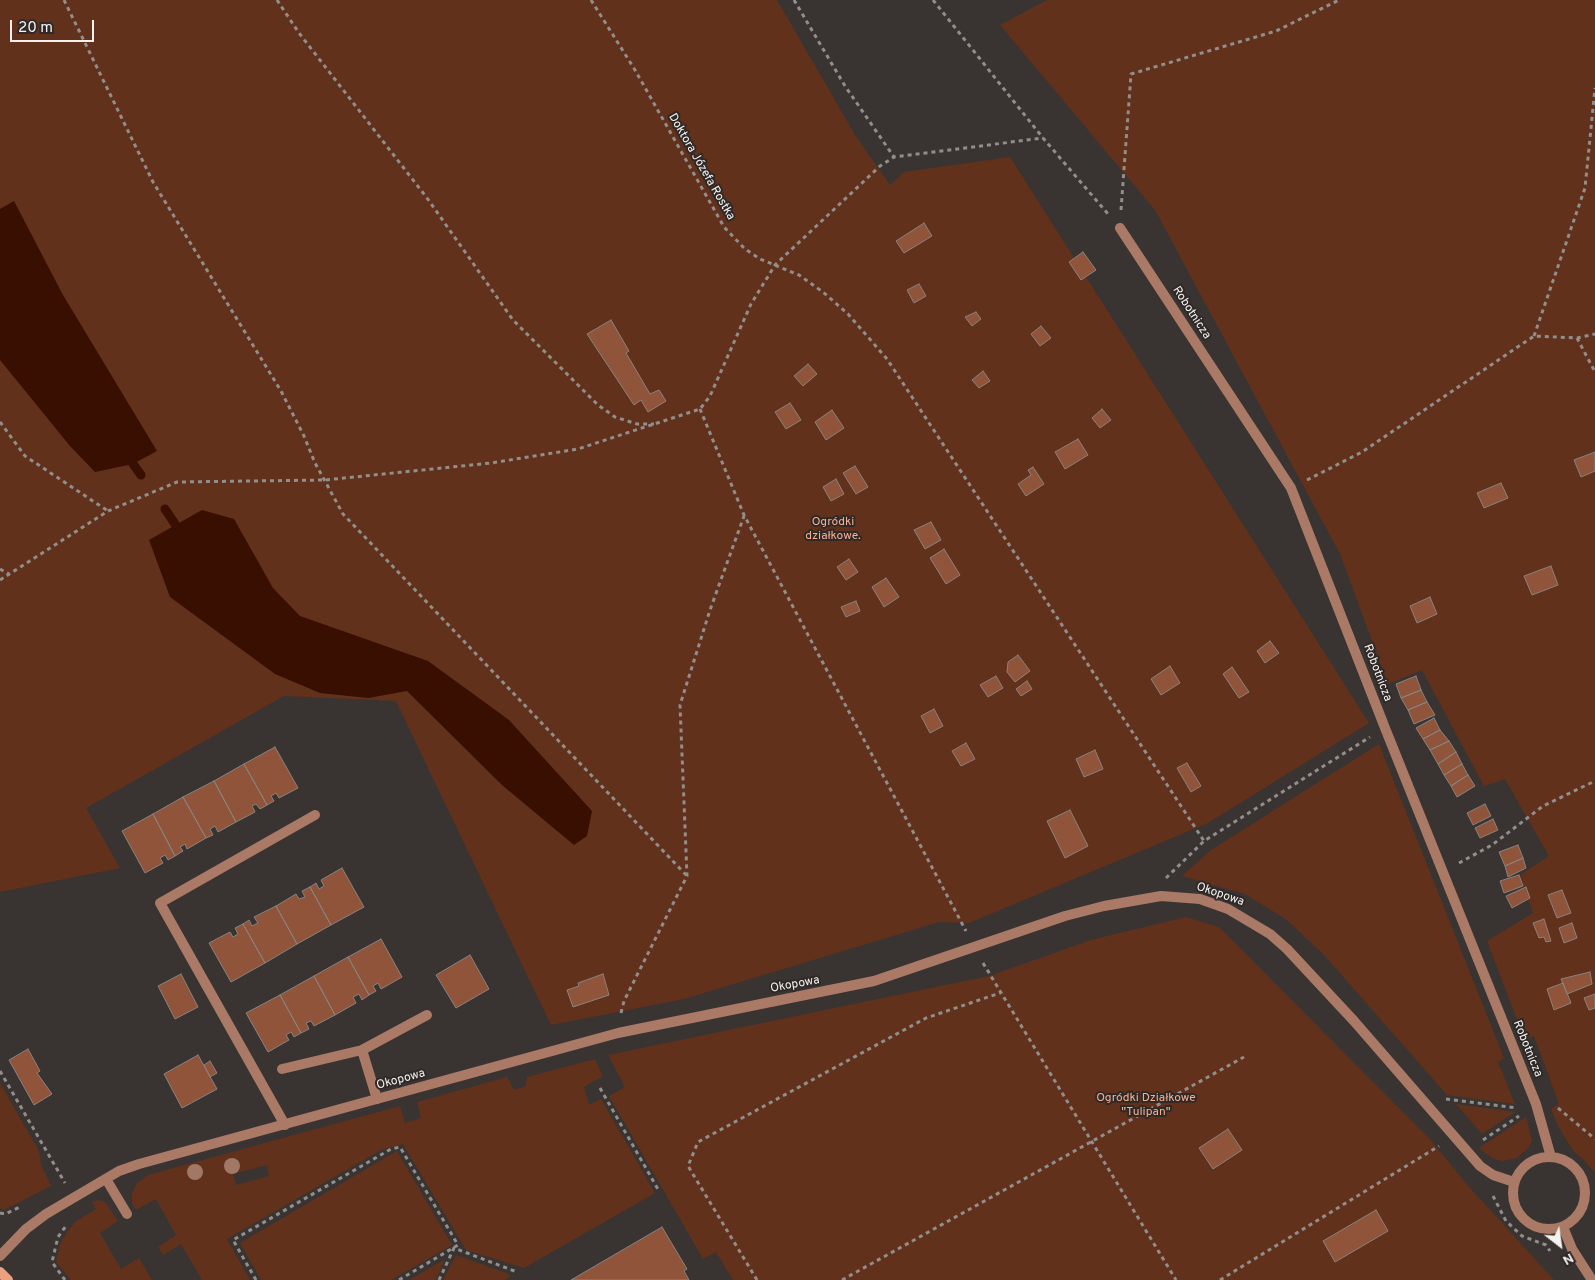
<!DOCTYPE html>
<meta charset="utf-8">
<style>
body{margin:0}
#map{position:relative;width:1595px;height:1280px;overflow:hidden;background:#393432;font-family:Overpass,sans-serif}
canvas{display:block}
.north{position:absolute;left:1535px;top:1220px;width:50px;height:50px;-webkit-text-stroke:4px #2f2a28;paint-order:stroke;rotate:150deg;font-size:14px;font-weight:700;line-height:20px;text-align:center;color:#f4f1ef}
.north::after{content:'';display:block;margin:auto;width:18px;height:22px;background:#f4f1ef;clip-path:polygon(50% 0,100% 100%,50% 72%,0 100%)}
.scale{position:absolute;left:10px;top:20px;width:84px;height:22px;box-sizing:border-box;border:2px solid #f4f1ef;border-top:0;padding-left:6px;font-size:15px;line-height:18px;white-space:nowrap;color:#f4f1ef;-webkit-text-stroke:4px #2f2a28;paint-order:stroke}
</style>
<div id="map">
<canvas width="1595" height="1280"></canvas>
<div class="north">N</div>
<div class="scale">20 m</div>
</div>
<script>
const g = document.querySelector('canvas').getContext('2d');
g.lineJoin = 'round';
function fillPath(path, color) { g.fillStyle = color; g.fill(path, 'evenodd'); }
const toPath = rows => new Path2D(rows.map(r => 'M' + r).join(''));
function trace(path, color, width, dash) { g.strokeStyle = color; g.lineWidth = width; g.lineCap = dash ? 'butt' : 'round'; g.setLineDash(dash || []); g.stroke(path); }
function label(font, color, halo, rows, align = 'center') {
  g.font = font + ' Overpass,sans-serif'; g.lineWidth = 4; g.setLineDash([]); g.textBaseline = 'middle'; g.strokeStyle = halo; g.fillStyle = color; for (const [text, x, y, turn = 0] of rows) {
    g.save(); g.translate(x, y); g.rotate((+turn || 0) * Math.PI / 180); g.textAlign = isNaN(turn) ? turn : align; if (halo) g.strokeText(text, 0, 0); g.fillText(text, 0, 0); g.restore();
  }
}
fillPath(toPath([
 [0,0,777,0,855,135,890,185,904,172,1010,157,1369,723,1208,823,969,923,939,922,684,999,551,1025,396,701,284,696,86,808,120,868,0,892],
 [1047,0,1595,0,1595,1173,1584,1160,1574,1152,1558,1126,1551,1109,1559,1104,1534,1036,1525,1040,1487,941,1533,913,1520,875,1549,856,1505,779,1484,786,1422,670,1388,684,1340,554,1155,210,1000,25],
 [1379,744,1504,1058,1498,1062,1515,1104,1447,1095,1324,955,1287,920,1245,894,1182,876,1211,850],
 [1186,917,1219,927,1428,1137,1470,1188,1554,1280,733,1280,716,1252,703,1259,609,1096,625,1087,608,1055,989,976,1091,940],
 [595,1059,603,1076,584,1087,589,1105,601,1099,655,1193,524,1268,466,1250,403,1144,381,1150,227,1239,250,1280,202,1280,181,1244,163,1255,158,1247,176,1235,156,1199,136,1210,132,1203,132,1193,137,1183,148,1175,400,1106,405,1123,421,1118,417,1102,507,1077,514,1090,526,1086,527,1077],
 [267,1165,269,1176,236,1185,233,1174],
 [0,1083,39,1151,41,1164,51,1186,4,1210,0,1208],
 [1456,1104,1515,1112,1482,1134],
 [1526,1117,1532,1140,1529,1147,1517,1158,1502,1161,1492,1158,1479,1148],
 [397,1151,452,1245,391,1280,261,1280,240,1243],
 [98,1200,105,1202,118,1221,100,1233,121,1269,139,1258,152,1280,71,1280,56,1262,60,1244,67,1232,76,1221,96,1209,92,1202],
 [456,1255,509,1274,510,1277,504,1280,443,1280],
 [445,1259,436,1280,409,1280]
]), '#61311c');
fillPath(toPath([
 [14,201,63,295,157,451,133,464,95,472,70,446,0,360,0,209],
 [202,510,234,519,273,588,300,616,428,661,509,720,592,811,587,836,574,845,502,785,407,691,368,698,320,693,275,674,170,597,149,540]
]), '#380f00');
trace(toPath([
 [133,464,141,475],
 [165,509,175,524]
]), '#380f00', 9);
const building = toPath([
 [924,223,932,236,904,253,896,241,924,223],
 [1083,252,1096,270,1081,280,1069,262,1083,252],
 [919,284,926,296,914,303,907,290,919,284],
 [976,312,981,319,972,326,965,317,976,312],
 [611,320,629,351,626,353,650,394,659,390,666,401,648,412,641,400,634,405,587,334,611,320],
 [1041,326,1051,338,1040,346,1031,334,1041,326],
 [808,364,817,374,803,386,794,376,808,364],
 [983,371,990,381,979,388,972,380,983,371],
 [790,403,801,420,786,429,775,412,790,403],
 [1102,409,1111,420,1100,428,1092,418,1102,409],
 [832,410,844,428,826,440,815,422,832,410],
 [1078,439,1088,455,1065,469,1055,452,1078,439],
 [1595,452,1595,471,1581,477,1574,460,1595,452],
 [855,466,868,487,856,494,843,473,855,466],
 [1033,467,1044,484,1026,496,1018,484,1031,475,1028,470,1033,467],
 [836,479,844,494,831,501,823,487,836,479],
 [1501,483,1508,498,1484,508,1477,493,1501,483],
 [931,522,941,540,925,549,914,530,931,522],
 [944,549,960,575,946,584,930,558,944,549],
 [849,559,858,572,846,580,837,567,849,559],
 [1551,566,1558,585,1532,595,1524,576,1551,566],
 [886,578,899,597,884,607,872,587,886,578],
 [1430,597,1437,614,1417,623,1410,606,1430,597],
 [856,601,860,611,846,617,841,607,856,601],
 [1270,641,1279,653,1265,663,1257,651,1270,641],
 [1018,655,1030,671,1015,682,1007,672,1008,662,1018,655],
 [1170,666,1180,683,1161,695,1151,679,1170,666],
 [1232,667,1249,692,1239,698,1223,674,1232,667],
 [996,676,1003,688,988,697,980,685,996,676],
 [1416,676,1421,690,1401,698,1396,684,1416,676],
 [1027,681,1032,689,1021,696,1016,689,1027,681],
 [1421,690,1427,702,1408,710,1401,698,1421,690],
 [1427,702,1435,715,1414,724,1408,710,1427,702],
 [934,709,943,726,930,733,921,716,934,709],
 [1434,718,1440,730,1423,739,1416,728,1434,718],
 [1440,730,1449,741,1430,750,1423,739,1440,730],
 [1449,741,1456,752,1438,764,1430,750,1449,741],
 [966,743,975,759,961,766,952,751,966,743],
 [275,747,298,788,279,798,276,793,271,796,274,801,267,805,244,764,275,747],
 [1095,750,1103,769,1084,777,1076,759,1095,750],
 [1456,752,1462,764,1444,775,1438,764,1456,752],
 [1187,763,1201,786,1191,792,1177,768,1187,763],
 [244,764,267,805,260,809,256,804,252,806,255,812,236,822,214,781,244,764],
 [1462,764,1468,775,1451,786,1444,775,1462,764],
 [1468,775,1475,786,1457,797,1451,786,1468,775],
 [214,781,236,822,218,832,215,826,210,829,213,835,206,838,183,797,214,781],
 [183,797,206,838,187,849,185,844,180,847,183,851,175,856,153,814,183,797],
 [1485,804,1491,816,1473,825,1467,813,1485,804],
 [1070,810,1088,846,1065,858,1047,821,1070,810],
 [153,814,175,856,168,860,165,855,160,858,163,863,145,873,122,831,153,814],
 [1493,819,1498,830,1480,838,1475,828,1493,819],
 [1518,845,1523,858,1505,866,1499,852,1518,845],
 [1523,858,1526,868,1508,877,1505,866,1523,858],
 [342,868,364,907,331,925,310,887,316,883,319,889,324,886,321,880,342,868],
 [1519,875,1523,886,1504,893,1500,881,1519,875],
 [310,887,331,925,297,944,276,906,296,894,299,899,305,897,302,891,310,887],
 [1526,887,1530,898,1512,908,1506,896,1526,887],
 [1562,890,1571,913,1557,918,1548,895,1562,890],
 [276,906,297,944,265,963,243,924,249,920,252,926,258,923,254,917,276,906],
 [1544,919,1551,941,1546,942,1544,937,1539,938,1533,923,1544,919],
 [1572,923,1577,938,1564,943,1559,928,1572,923],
 [243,924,265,963,231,982,209,943,230,932,233,937,238,934,235,928,243,924],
 [381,939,402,977,381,989,378,983,373,986,376,991,369,995,348,957,381,939],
 [470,955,489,989,456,1008,436,975,470,955],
 [348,957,369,995,362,1000,359,994,353,997,356,1003,335,1015,314,976,348,957],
 [1590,972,1592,984,1567,994,1561,979,1590,972],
 [181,974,198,1007,175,1019,158,986,181,974],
 [603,974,609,995,573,1007,567,990,579,986,578,983,603,974],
 [314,976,335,1015,314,1026,311,1021,306,1023,309,1029,301,1033,280,995,314,976],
 [1563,983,1571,1003,1554,1010,1547,989,1563,983],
 [1595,994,1595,1008,1589,1010,1584,998,1595,994],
 [280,995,301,1033,294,1037,291,1032,286,1035,289,1040,268,1052,246,1013,280,995],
 [28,1049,40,1071,37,1073,52,1094,34,1105,9,1060,28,1049],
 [198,1055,217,1089,182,1108,164,1074,198,1055],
 [210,1061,217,1073,210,1077,204,1065,210,1061],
 [1228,1129,1242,1150,1213,1169,1199,1148,1228,1129],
 [1376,1210,1388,1231,1335,1262,1323,1241,1376,1210],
 [662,1227,687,1269,684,1271,689,1280,571,1280,662,1227]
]);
fillPath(building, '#8f543a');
trace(building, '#898380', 1);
trace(toPath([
 [64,0,153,182,281,391,304,436,315,463,343,514,687,876],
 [277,0,299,33,427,198,513,320,598,405,615,417,637,424,654,424],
 [591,0,635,70,724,227,745,249,760,259,799,275,823,292,848,314,887,359,1204,841],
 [794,0,845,86,894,157],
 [933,0,1043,138,1108,214],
 [1121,210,1131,74,1276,31,1339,0],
 [1534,336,1585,188,1595,88],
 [1577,338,1595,372],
 [700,409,744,515,966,931],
 [0,422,25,456,108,511],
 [1307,480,1362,452,1534,336,1577,338,1595,334],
 [0,569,9,574],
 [0,580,108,511,177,482,325,480,491,463,578,449,700,409,710,396,751,304,775,265,880,166,894,157,1043,138],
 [1459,863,1492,845,1543,806,1595,781],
 [1166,878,1204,841,1370,737],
 [983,963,1176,1280],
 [621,1013,624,1001,687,876,680,705,710,610,744,516],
 [0,1071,65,1183],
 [600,1088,659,1191],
 [1446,1099,1517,1108],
 [1558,1108,1595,1139],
 [1483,1140,1519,1116],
 [1493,1196,1506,1221,1522,1236,1546,1245,1550,1251],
 [0,1213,5,1214,20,1207],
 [65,1280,52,1262,58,1237,66,1226],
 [256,1280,233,1240,391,1149,400,1147,458,1245,399,1280],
 [439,1280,454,1248,517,1272],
 [757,1280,688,1166,698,1142,926,1018,1000,993],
 [842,1280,1244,1057],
 [1220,1280,1439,1146]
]), '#928e8c', 3, [4, 4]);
trace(toPath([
 [362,1050,377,1099],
 [282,1069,362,1050,427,1015],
 [285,1125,160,903,315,815]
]), '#aa7a66', 10);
trace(toPath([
 [1120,228,1291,488,1385,728,1536,1104,1551,1157],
 '1513 1193a36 36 0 1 1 72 0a36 36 0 1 1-72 0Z',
 [106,1179,127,1214],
 [1563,1227,1572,1249,1592,1280],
 [0,1256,26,1229,46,1214,119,1171,139,1164,618,1033,874,981,1065,916,1104,906,1161,896,1200,899,1228,909,1270,934,1287,949,1354,1021,1480,1166,1493,1175,1514,1182]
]), '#aa7a66', 10);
trace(toPath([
 [0,1272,8,1280]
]), '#eba07f', 10);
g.fillStyle = '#a17765';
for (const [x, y] of [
 [232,1166],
 [195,1172]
]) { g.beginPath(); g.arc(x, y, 8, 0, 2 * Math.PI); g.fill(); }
label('12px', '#f4f1ef', '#2f2a28', [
 ["Doktora Józefa Rostka",701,167,60],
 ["Robotnicza",1191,313,57],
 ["Robotnicza",1377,673,69],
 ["Okopowa",1220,895,19],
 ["Okopowa",795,985,-10],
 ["Robotnicza",1527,1049,68],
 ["Okopowa",401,1080,-15]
]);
label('12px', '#f6ae8f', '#2f2a28', [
 ["Ogródki",833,523],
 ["działkowe.",833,537],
 ["Ogródki Działkowe",1146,1099],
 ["\"Tulipan\"",1146,1113]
]);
</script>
